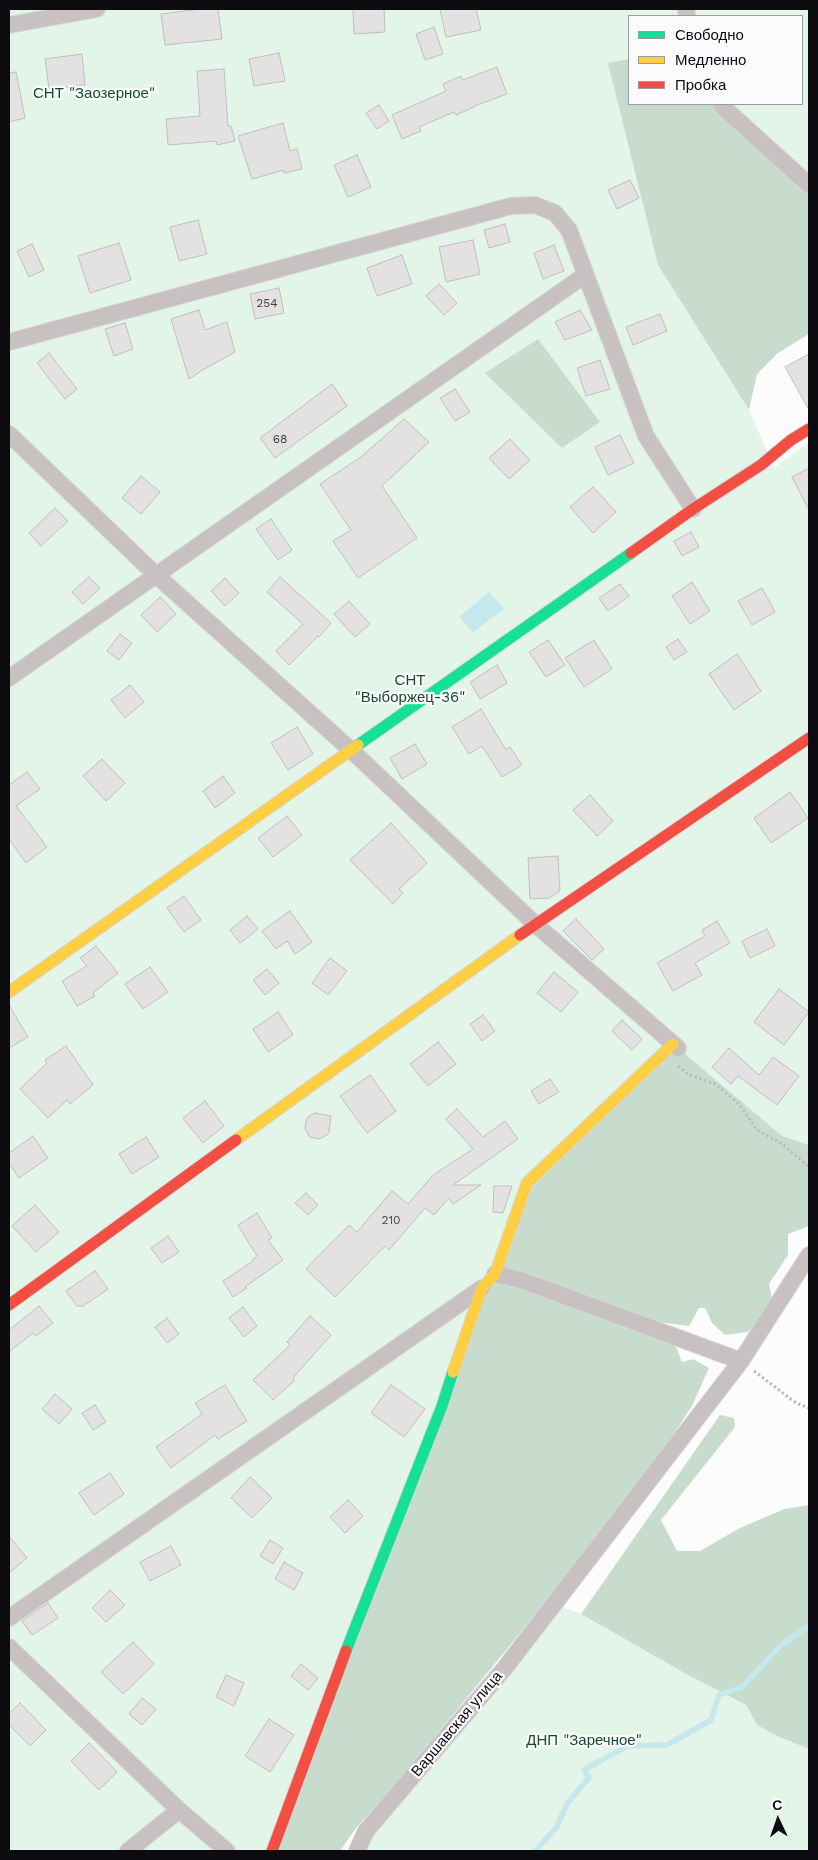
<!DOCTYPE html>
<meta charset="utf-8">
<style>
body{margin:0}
#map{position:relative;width:818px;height:1860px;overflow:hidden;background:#fcfcfd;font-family:"Work Sans",sans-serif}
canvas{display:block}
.frame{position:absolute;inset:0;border:10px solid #0c0b10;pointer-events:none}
.legend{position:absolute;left:628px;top:15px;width:175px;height:90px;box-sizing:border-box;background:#fbfbfe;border:1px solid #9b9b9f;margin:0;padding:6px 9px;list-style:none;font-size:15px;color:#0c0b10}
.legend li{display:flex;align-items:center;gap:10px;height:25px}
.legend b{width:25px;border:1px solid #9b9b9f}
.north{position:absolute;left:753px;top:1795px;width:50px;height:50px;-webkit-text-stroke:4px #fbfbfe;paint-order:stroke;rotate:357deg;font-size:14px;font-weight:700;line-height:20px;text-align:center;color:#0c0b10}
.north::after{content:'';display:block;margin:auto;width:18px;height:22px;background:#0c0b10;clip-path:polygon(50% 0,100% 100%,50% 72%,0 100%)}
</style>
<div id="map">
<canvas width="818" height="1860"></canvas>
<div class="frame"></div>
<ul class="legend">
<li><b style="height:6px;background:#16e098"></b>Свободно</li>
<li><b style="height:6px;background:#ffcf43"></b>Медленно</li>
<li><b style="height:6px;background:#f24e42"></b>Пробка</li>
</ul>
<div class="north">С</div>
</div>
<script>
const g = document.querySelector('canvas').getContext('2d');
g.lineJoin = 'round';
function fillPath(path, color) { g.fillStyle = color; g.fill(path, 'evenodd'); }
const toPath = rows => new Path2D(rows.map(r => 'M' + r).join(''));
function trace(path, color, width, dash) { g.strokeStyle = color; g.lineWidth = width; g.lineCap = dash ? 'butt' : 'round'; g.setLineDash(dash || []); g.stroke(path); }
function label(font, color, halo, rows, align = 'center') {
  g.font = font + ' "Work Sans",sans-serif'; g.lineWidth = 4.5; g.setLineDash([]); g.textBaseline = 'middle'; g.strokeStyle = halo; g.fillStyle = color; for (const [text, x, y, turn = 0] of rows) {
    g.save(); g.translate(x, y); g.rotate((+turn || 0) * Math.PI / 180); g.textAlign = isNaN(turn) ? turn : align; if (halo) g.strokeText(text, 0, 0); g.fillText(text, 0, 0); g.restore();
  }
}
fillPath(toPath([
 [9,9,809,9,809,185,721,104,802,104,802,16,629,16,629,59,609,63,658,265,749,410,774,468,809,442,809,1145,782,1137,678,1048,271,1851,9,1851],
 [555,1604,581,1614,686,1674,746,1705,757,1725,777,1736,809,1749,809,1851,357,1851]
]), '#e3f4e8');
fillPath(toPath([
 [629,59,629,104,721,104,809,185,809,334,778,353,757,374,749,410,658,265,608,63],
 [538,339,600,422,562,448,485,373],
 [678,1048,782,1136,809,1145,809,1226,788,1234,788,1255,769,1284,772,1299,760,1318,748,1332,725,1335,712,1323,705,1308,699,1308,689,1326,657,1322,677,1349,682,1362,693,1359,709,1368,692,1406,660,1455,557,1588,401,1778,356,1828,340,1851,271,1851,529,1181],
 [720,1415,734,1418,735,1427,661,1520,677,1551,700,1551,738,1529,784,1509,809,1505,809,1749,777,1736,757,1725,746,1705,686,1674,581,1614]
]), '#c8dcce');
fillPath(toPath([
 [489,592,504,609,473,632,459,617]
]), '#c4e8ec');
trace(toPath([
 [535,1851,556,1828,568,1802,589,1778,584,1770,627,1746,667,1745,711,1720,719,1695,742,1687,781,1645,809,1626]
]), '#c4e8ec', 5.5);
const building = toPath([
 [201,9,218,9,222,39,165,45,161,14,201,9],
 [353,9,384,9,385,32,354,34,353,9],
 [440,9,476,9,481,30,446,37,440,9],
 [434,27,443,54,425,60,416,34,434,27],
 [279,53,285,81,254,86,249,59,279,53],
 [82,54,85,85,49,89,45,59,82,54],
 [497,67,507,94,474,106,474,107,456,115,454,112,419,127,421,131,402,139,392,115,446,91,443,84,461,76,463,80,497,67],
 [224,69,228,126,231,126,235,141,217,145,216,141,168,145,166,119,200,116,197,71,224,69],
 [16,72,25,118,9,122,9,73,16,72],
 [379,105,389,121,377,129,366,113,379,105],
 [283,123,290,151,297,149,302,169,284,173,284,170,252,179,238,136,283,123],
 [357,155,371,187,348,197,334,165,357,155],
 [630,180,639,198,617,209,608,190,630,180],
 [198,220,207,254,179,261,170,227,198,220],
 [505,224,510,242,489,248,484,230,505,224],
 [473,240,480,274,446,282,439,247,473,240],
 [119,243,131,280,90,293,78,256,119,243],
 [32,244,44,270,29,277,17,251,32,244],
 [554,245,564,271,543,279,534,253,554,245],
 [402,255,412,284,377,296,367,268,402,255],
 [439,284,457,303,444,315,426,296,439,284],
 [279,288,284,313,255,319,250,294,279,288],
 [199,310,205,330,227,322,235,352,201,371,189,379,171,319,199,310],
 [580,310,592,330,565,340,555,322,580,310],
 [660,314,667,331,633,345,626,327,660,314],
 [125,323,133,349,114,356,105,329,125,323],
 [49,353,77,389,65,399,37,363,49,353],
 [809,354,809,410,785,367,809,354],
 [600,360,610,389,586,396,577,368,600,360],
 [332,384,347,406,275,458,260,438,332,384],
 [455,389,470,412,455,421,440,398,455,389],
 [404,419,429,442,382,486,417,538,358,578,333,541,351,530,320,484,361,457,404,419],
 [620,435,634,463,608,475,595,447,620,435],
 [510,439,530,460,509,479,489,458,510,439],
 [809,468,809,510,792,477,809,468],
 [141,476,160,492,141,514,122,498,141,476],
 [593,487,616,512,593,533,570,507,593,487],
 [55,508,68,521,41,546,29,533,55,508],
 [271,519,292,550,278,560,256,529,271,519],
 [691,532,699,547,682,556,674,541,691,532],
 [89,577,100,588,83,604,72,592,89,577],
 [280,577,331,623,319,637,318,636,289,665,276,651,303,624,267,592,280,577],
 [225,578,239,593,225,606,211,591,225,578],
 [692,582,710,611,690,624,672,596,692,582],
 [620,584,629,596,608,611,599,598,620,584],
 [762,588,775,612,752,625,738,601,762,588],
 [160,597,176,614,157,632,141,615,160,597],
 [349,601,370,624,355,637,334,614,349,601],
 [120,634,132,643,119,660,107,651,120,634],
 [678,639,687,652,674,660,666,647,678,639],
 [548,640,565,665,546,677,529,652,548,640],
 [594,640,612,669,584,687,565,658,594,640],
 [737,654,761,691,734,710,709,674,737,654],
 [497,665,507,683,480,699,470,682,497,665],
 [130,685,144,702,125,718,111,700,130,685],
 [481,709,506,750,510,747,522,765,502,777,482,746,469,754,452,727,481,709],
 [297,727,313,754,288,770,271,743,297,727],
 [415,744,427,764,402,779,390,758,415,744],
 [102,759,125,783,106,801,83,776,102,759],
 [27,772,40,789,16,806,47,847,26,863,9,839,9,785,27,772],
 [223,776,235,793,215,808,203,791,223,776],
 [790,792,808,818,771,843,754,818,790,792],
 [590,795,613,821,597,836,573,810,590,795],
 [287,816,302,835,273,857,258,838,287,816],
 [391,823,427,863,399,889,403,893,393,904,350,860,391,823],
 [558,856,560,891,549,898,530,899,528,858,558,856],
 [184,896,201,920,184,932,167,908,184,896],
 [290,911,312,942,295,954,287,941,276,949,262,931,290,911],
 [247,916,258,929,240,943,230,930,247,916],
 [576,919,604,949,592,960,563,931,576,919],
 [717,921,730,943,695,963,702,975,673,991,657,963,705,936,702,930,717,921],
 [767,929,775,946,750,958,742,941,767,929],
 [96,946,118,973,93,993,95,996,77,1006,62,981,87,966,80,958,96,946],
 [330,958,347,971,328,995,312,983,330,958],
 [150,967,168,992,143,1009,125,984,150,967],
 [267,969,279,983,265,995,253,980,267,969],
 [554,972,578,992,561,1012,537,993,554,972],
 [779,989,809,1012,784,1045,754,1022,779,989],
 [9,1005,28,1037,9,1048,9,1005],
 [278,1012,293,1035,268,1052,253,1029,278,1012],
 [483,1015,495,1031,482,1041,470,1024,483,1015],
 [622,1020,642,1039,632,1050,612,1031,622,1020],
 [438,1042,456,1064,428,1086,410,1064,438,1042],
 [66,1046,93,1085,70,1104,67,1100,48,1118,20,1089,47,1063,45,1060,66,1046],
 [729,1048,759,1075,773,1057,799,1076,777,1105,738,1076,731,1084,712,1067,729,1048],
 [370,1075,396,1111,367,1133,340,1096,370,1075],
 [550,1079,559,1092,539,1104,531,1091,550,1079],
 [205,1101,224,1126,203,1143,183,1118,205,1101],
 [457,1109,483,1137,505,1121,518,1139,453,1185,481,1185,453,1204,449,1198,434,1215,425,1208,389,1250,385,1246,335,1297,306,1269,349,1225,357,1232,392,1191,408,1204,433,1175,473,1149,446,1119,457,1109],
 [315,1113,331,1116,329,1132,327,1135,319,1139,310,1137,305,1129,306,1121,308,1117,315,1113],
 [33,1136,48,1158,19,1178,9,1163,9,1153,33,1136],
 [146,1137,159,1157,132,1174,119,1154,146,1137],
 [494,1186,512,1186,503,1213,493,1212,494,1186],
 [306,1193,318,1205,308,1215,295,1203,306,1193],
 [35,1205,59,1232,36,1252,12,1226,35,1205],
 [257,1213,272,1238,268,1240,283,1260,245,1287,247,1288,233,1297,223,1281,253,1261,252,1260,257,1256,238,1225,257,1213],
 [168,1236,179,1252,162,1263,151,1248,168,1236],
 [95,1271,108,1289,83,1306,77,1306,66,1291,95,1271],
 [39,1306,53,1323,36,1336,33,1333,9,1352,9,1330,39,1306],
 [243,1307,257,1326,244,1337,229,1318,243,1307],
 [310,1316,331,1335,293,1378,295,1380,273,1400,253,1380,290,1345,287,1342,310,1316],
 [167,1318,179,1334,167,1343,155,1327,167,1318],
 [225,1385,247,1421,218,1439,215,1435,171,1468,156,1447,202,1414,195,1403,225,1385],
 [391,1385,425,1409,404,1437,371,1413,391,1385],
 [55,1394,72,1409,59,1424,42,1409,55,1394],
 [95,1405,106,1422,93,1430,82,1413,95,1405],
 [110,1473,124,1494,94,1515,79,1493,110,1473],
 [250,1477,272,1498,252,1518,231,1498,250,1477],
 [348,1500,363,1516,345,1533,330,1517,348,1500],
 [9,1536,27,1558,9,1573,9,1536],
 [270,1540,283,1548,273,1564,260,1556,270,1540],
 [171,1546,181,1565,150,1581,140,1562,171,1546],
 [284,1562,303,1573,294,1590,275,1579,284,1562],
 [110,1590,125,1605,106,1622,92,1608,110,1590],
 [48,1603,58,1618,32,1635,22,1621,48,1603],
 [133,1642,154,1664,123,1694,101,1672,133,1642],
 [301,1664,318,1678,308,1690,291,1676,301,1664],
 [226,1675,244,1683,234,1706,216,1697,226,1675],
 [142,1698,156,1709,142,1725,129,1714,142,1698],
 [20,1703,46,1730,30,1746,9,1725,9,1714,20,1703],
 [269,1719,294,1735,270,1772,245,1756,269,1719],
 [89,1743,117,1772,99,1790,71,1761,89,1743]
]);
fillPath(building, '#e4e1e2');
trace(building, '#c1bebf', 1);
const street = toPath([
 [686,9,687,16],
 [9,25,97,9],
 [721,104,724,108,809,185],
 [9,342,511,206,535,205,555,213,569,230,646,436,693,509],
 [9,434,156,575,352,751,535,924,678,1048],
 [9,678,585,275],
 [495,1274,521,1280,741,1361],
 [9,1618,482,1288],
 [9,1647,179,1810,227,1851],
 [128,1851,179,1810],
 [357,1851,366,1831,504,1669,741,1361,809,1255]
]);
const fast = toPath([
 [358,745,631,553],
 [346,1651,442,1406,453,1372]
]);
const slow = toPath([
 [9,992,358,745],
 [236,1140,520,935],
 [453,1372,482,1288,495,1274,527,1183,673,1044]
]);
const jam = toPath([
 [631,553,693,509,761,465,791,440,809,429],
 [520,935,809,738],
 [9,1305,236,1140],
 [272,1851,346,1651]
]);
trace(street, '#d6d5d7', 18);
trace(fast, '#d6d5d7', 13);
trace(slow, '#d6d5d7', 13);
trace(jam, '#d6d5d7', 13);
trace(toPath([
 [678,1066,689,1075,715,1084,738,1103,757,1130,781,1143,809,1167],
 [754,1371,796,1403,809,1408]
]), '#bebbbc', 3, [2.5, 2.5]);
trace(street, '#c7c1c2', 16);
trace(fast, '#16e098', 11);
trace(slow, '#ffcf43', 11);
trace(jam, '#f24e42', 11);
label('12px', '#434246', null, [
 ["254",267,303],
 ["68",280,439],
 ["210",391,1220]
]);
label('15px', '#124d2b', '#fbfbfe', [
 ["СНТ \"Заозерное\"",94,94],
 ["СНТ",410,681],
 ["\"Выборжец-36\"",410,698],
 ["ДНП \"Заречное\"",584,1741]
]);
label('15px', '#0c0b10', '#fbfbfe', [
 ["Варшавская улица",457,1724,-50]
]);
</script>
